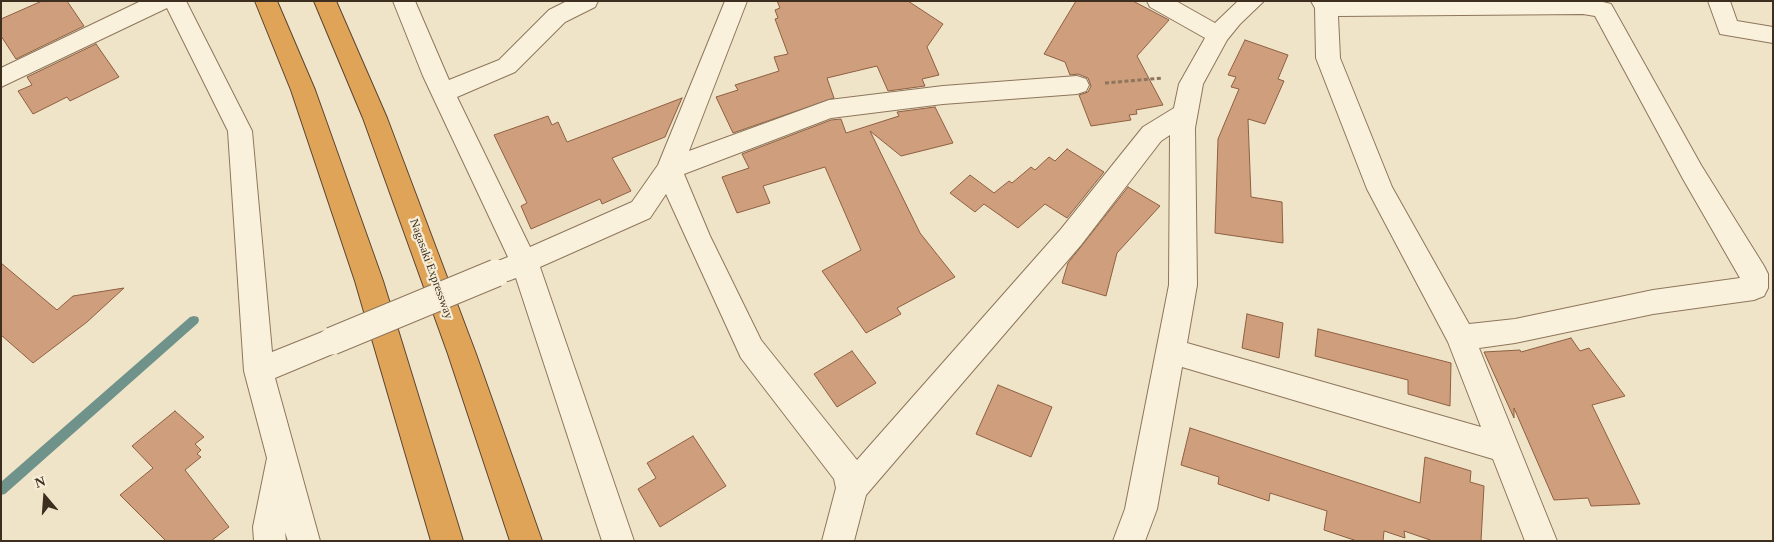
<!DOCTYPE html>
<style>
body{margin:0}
#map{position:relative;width:1774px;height:542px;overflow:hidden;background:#f0e4c8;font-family:Georgia,serif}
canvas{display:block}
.frame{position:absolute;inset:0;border:2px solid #3d2e20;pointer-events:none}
.north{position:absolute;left:20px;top:472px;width:50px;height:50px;-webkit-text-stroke:4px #f7eed8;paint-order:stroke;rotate:342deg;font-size:14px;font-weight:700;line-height:20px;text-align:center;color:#3d2e20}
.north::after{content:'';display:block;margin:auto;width:18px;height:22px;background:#3d2e20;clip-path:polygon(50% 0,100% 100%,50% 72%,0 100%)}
</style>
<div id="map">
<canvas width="1774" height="542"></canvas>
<div class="frame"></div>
<div class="north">N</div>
</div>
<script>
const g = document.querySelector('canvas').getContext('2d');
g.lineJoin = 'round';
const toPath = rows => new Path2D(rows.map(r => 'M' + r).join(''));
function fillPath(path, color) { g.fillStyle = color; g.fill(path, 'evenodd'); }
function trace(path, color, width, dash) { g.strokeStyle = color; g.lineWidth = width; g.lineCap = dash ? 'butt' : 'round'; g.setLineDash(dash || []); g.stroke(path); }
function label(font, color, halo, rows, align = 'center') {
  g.font = font + ' Georgia,serif'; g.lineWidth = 4.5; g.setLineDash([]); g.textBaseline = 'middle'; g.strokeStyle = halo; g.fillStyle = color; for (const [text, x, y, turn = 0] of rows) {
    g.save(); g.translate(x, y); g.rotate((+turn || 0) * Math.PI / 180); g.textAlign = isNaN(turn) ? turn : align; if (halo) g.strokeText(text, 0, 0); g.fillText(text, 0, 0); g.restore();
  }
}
fillPath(toPath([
 [194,316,198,317,199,320,198,323,5,494,1,495,1,482,190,317,194,316]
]), '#6f938a');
const building = toPath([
 [42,1,67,1,84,26,16,59,1,36,1,19,42,1],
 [777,1,908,1,943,24,927,47,939,75,922,79,925,86,888,91,877,66,827,78,834,98,733,133,716,97,738,90,735,85,779,71,774,57,788,54,775,19,778,18,775,10,780,8,777,1],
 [1076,1,1133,1,1169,20,1137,56,1163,105,1136,110,1137,114,1129,115,1131,120,1091,126,1079,95,1088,92,1091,86,1088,78,1078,74,1070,75,1065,62,1044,54,1076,1],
 [1245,40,1288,55,1278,79,1284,81,1265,124,1248,119,1251,197,1282,202,1283,243,1215,233,1218,139,1239,89,1231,87,1236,77,1228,75,1245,40],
 [96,44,119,77,70,101,67,97,33,114,18,91,32,85,27,77,96,44],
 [682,98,665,137,612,158,631,191,602,204,600,199,531,229,521,206,527,203,494,135,548,116,552,125,558,122,567,142,682,98],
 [935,107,953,143,901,156,870,131,920,233,955,277,897,308,901,314,866,333,822,271,861,250,825,167,763,186,770,203,737,213,722,177,749,168,742,154,831,120,841,119,846,133,899,116,897,112,935,107],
 [1067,149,1104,172,1067,218,1045,204,1018,228,984,204,975,212,950,193,970,175,994,193,1009,181,1012,183,1031,167,1035,170,1049,157,1055,161,1067,149],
 [1128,187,1160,206,1117,253,1106,296,1062,283,1068,263,1128,187],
 [1,263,57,310,73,296,124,288,87,322,33,363,1,335,1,263],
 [1247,314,1283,323,1279,358,1242,348,1247,314],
 [1318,329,1451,363,1450,406,1408,394,1408,380,1315,356,1318,329],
 [1571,338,1580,351,1589,348,1625,396,1592,405,1640,504,1591,506,1588,498,1554,500,1514,408,1514,418,1484,352,1520,350,1521,352,1571,338],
 [852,351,876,383,837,407,814,374,852,351],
 [998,385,1052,407,1031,457,976,434,998,385],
 [175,411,204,437,195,444,201,450,197,454,201,457,185,470,229,527,211,541,166,541,120,495,153,468,132,446,175,411],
 [1190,428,1420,503,1425,457,1471,471,1470,482,1484,486,1481,541,1433,541,1404,531,1405,538,1384,531,1383,541,1357,541,1324,530,1327,511,1270,493,1269,501,1218,484,1219,477,1181,465,1190,428],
 [693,436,726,486,660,527,638,489,656,478,647,463,693,436]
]);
fillPath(building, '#cf9f7d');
trace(building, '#8d5f41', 1);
const minor = toPath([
 [141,1,186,1,252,131,272,352,332,328,342,332,346,341,342,350,275,378,320,541,288,541,285,532,286,541,254,541,253,527,267,458,244,371,228,131,167,8,1,87,1,68,141,1],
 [393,1,415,1,449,80,499,60,549,10,567,1,598,1,595,7,565,22,515,72,457,97,530,247,632,202,658,165,725,1,747,1,689,151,829,100,943,86,1077,76,1086,79,1089,85,1086,91,1077,94,943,104,831,118,684,174,710,236,761,340,857,460,1061,229,1143,127,1174,108,1179,84,1205,38,1150,7,1147,1,1176,1,1215,23,1238,1,1264,1,1240,24,1227,40,1203,84,1195,128,1197,285,1187,343,1481,427,1448,342,1367,189,1316,58,1315,8,1311,1,1599,1,1611,4,1701,165,1764,266,1768,274,1768,288,1764,296,1754,300,1653,314,1515,343,1479,348,1557,541,1525,541,1493,459,1182,367,1157,509,1145,541,1113,541,1125,509,1169,285,1170,135,1161,141,1081,245,866,495,854,541,822,541,836,488,834,479,741,358,666,194,650,218,540,267,634,541,602,541,516,278,508,281,498,277,494,269,498,261,508,257,423,76,393,1],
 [1583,14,1595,16,1683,179,1740,278,1653,290,1515,319,1469,324,1392,187,1340,58,1338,16,1583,14],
 [1708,1,1730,1,1737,21,1773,27,1773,43,1720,34,1708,1]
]);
const highway = toPath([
 [255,1,277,1,315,90,383,281,463,541,431,541,355,281,291,90,255,1],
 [314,1,336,1,387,118,476,354,542,541,510,541,448,354,363,118,314,1]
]);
trace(minor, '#8d765c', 2);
trace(highway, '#5b4430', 2);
trace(toPath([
 [1105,83,1163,78]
]), '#8d765c', 3, [4, 2.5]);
fillPath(minor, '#faf1dc');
fillPath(highway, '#e0a458');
const minorBridge = toPath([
 [332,341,496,273]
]);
trace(minorBridge, '#8d765c', 29, []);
trace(minorBridge, '#faf1dc', 27);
label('12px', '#3d2e20', '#f7eed8', [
 ["Nagasaki Expressway",431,269,70]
]);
</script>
